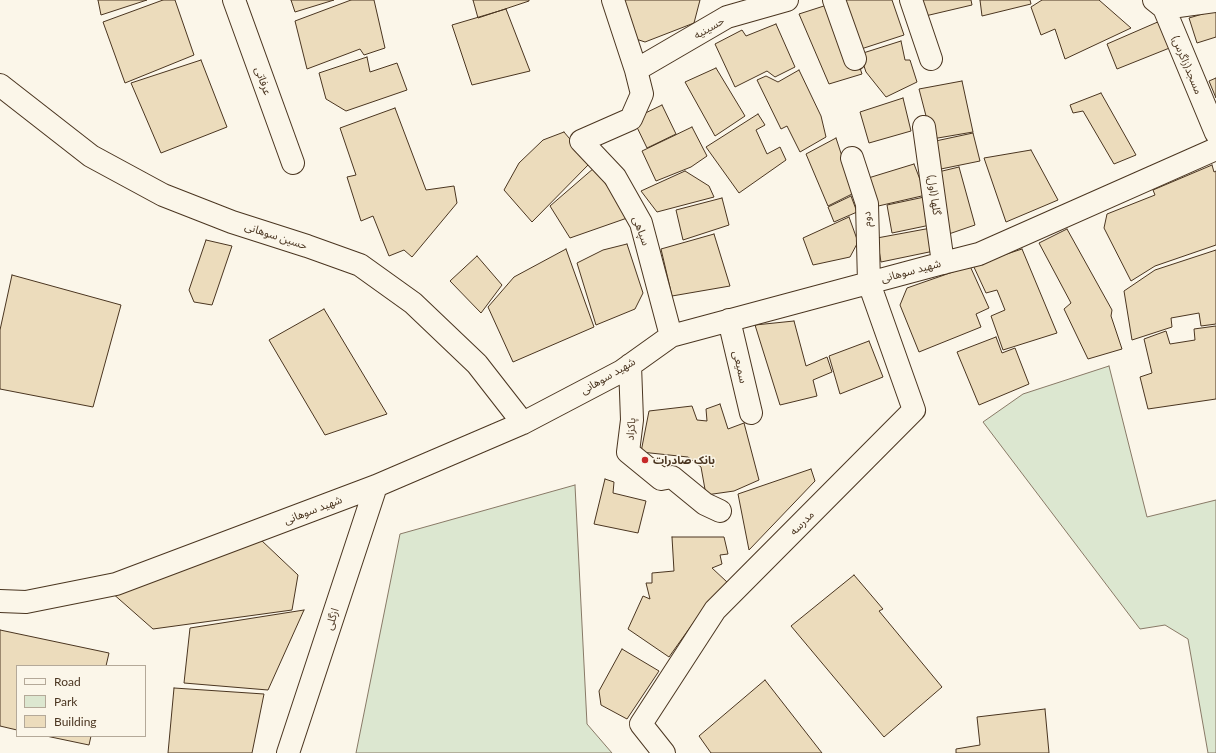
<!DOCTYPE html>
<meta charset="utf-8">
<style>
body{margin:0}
#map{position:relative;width:1216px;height:753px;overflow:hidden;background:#fbf6e9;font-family:Lato,sans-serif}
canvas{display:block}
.legend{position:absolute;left:16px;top:665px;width:130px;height:72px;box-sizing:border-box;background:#fbf6e9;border:1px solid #b4a999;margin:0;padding:5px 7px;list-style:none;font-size:12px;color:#4a3520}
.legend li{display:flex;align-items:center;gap:8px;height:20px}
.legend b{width:20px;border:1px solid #b4a999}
</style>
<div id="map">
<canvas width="1216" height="753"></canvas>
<ul class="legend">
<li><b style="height:5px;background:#fbf6e9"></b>Road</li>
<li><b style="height:11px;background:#dce7d0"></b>Park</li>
<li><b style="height:11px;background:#ecdcbc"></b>Building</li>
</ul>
</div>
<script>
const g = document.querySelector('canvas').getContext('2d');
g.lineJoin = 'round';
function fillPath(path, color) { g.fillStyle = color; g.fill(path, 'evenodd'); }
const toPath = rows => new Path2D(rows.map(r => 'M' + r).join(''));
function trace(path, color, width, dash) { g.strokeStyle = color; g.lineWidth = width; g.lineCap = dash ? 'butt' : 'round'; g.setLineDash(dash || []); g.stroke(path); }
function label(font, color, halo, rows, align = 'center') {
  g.font = font + ' Lato,"Noto Sans Arabic",sans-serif'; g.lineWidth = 3; g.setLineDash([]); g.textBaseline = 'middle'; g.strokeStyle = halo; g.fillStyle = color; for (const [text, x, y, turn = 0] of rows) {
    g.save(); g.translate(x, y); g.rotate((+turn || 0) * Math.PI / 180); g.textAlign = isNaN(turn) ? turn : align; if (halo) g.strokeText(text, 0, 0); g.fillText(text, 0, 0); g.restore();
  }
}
const green = toPath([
 [1109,366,1147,517,1216,500,1216,753,1208,753,1188,639,1165,625,1140,629,983,422,1023,394,1109,366],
 [575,485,587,724,612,753,356,753,400,534,575,485]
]);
fillPath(green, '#dce7d0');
trace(green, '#887966', 1);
const building = toPath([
 [98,0,147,0,101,15,98,0],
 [163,0,175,0,194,55,125,83,103,22,163,0],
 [291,0,334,0,295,12,291,0],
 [351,0,374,0,385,48,364,55,360,49,307,69,295,21,351,0],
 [473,0,529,0,529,1,478,18,473,0],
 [618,0,700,0,694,23,645,42,630,37,618,0],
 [839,0,892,0,904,35,858,50,839,0],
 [915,0,971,0,972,5,921,17,915,0],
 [980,0,1030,0,1031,4,982,16,980,0],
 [1042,0,1099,0,1131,28,1065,59,1055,29,1041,35,1031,7,1042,0],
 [827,5,859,65,862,74,829,84,799,14,827,5],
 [506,9,530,71,472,85,452,25,506,9],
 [1216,10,1216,37,1197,43,1189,18,1216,10],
 [1160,21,1172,47,1117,69,1107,44,1160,21],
 [776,24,795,67,775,77,767,71,735,87,715,44,742,30,746,36,776,24],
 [901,41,905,60,910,60,917,82,886,97,866,72,860,54,901,41],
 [367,57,370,72,397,63,407,90,346,111,326,99,319,73,367,57],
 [201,60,227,127,161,153,131,83,201,60],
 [716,68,745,116,715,136,685,82,716,68],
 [799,70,821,116,826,137,800,152,787,126,781,129,757,80,766,76,778,82,799,70],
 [1216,78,1216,98,1209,81,1216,78],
 [962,81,973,132,932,139,919,89,962,81],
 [1101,93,1136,155,1114,164,1083,111,1073,113,1070,105,1101,93],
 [903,98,911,131,869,143,860,112,903,98],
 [662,105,676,134,647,148,633,119,662,105],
 [395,108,426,190,454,186,457,203,412,257,404,250,389,256,373,216,361,221,347,177,356,175,340,128,395,108],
 [758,114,765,125,756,130,767,154,780,147,786,160,739,193,706,147,758,114],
 [692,127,707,156,691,167,656,181,642,151,692,127],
 [564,132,590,163,532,222,504,190,519,163,543,140,564,132],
 [973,133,980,161,936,170,931,142,973,133],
 [836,138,854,193,828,206,806,154,836,138],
 [1031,150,1058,200,1006,222,984,158,1031,150],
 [914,164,926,195,874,207,865,179,914,164],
 [1212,165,1214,172,1216,171,1216,245,1155,266,1131,281,1104,228,1107,214,1155,195,1153,190,1212,165],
 [959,167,975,225,943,236,934,173,959,167],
 [594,168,630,217,570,238,550,206,594,168],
 [685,171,709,186,714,197,657,212,641,191,685,171],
 [851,196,857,212,834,222,828,207,851,196],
 [929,196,935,224,892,233,887,205,929,196],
 [722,198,729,225,683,240,676,210,722,198],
 [849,217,858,242,850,257,813,265,803,238,849,217],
 [931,228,934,251,881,262,877,238,931,228],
 [1067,229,1112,310,1111,316,1122,349,1088,359,1064,309,1071,303,1039,243,1067,229],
 [714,234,730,286,672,296,661,249,714,234],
 [206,240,232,246,212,305,194,302,189,290,206,240],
 [627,244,643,293,635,309,596,325,577,263,603,250,627,244],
 [566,249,594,327,513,362,488,307,514,277,566,249],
 [1022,249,1057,333,1003,350,991,316,1005,310,997,290,986,293,973,265,1022,249],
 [1216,250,1216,324,1201,326,1199,313,1171,318,1172,327,1132,340,1124,291,1155,270,1216,250],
 [477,256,502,285,481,313,450,281,477,256],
 [970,266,989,308,976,314,981,327,919,352,900,305,907,288,970,266],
 [12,275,121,305,93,407,0,389,0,330,12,275],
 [324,309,387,414,325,435,269,340,324,309],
 [794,321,806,366,827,357,832,372,813,380,817,396,780,405,755,325,794,321],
 [1216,326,1216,399,1148,409,1140,377,1152,373,1144,339,1166,331,1170,344,1195,340,1194,329,1216,326],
 [996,337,1002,353,1015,348,1029,384,979,405,957,352,996,337],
 [869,341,883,377,840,394,829,356,869,341],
 [720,404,728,429,744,423,759,480,734,491,706,495,701,467,688,457,641,452,649,411,692,406,697,420,707,421,706,409,720,404],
 [811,469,815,481,749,550,738,494,811,469],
 [605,479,614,482,613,493,646,501,638,533,594,524,605,479],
 [672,537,724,537,728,554,720,555,722,564,712,568,727,582,706,605,669,657,628,629,643,596,650,599,646,583,652,583,652,573,674,571,672,537],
 [261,540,298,575,292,610,153,629,111,592,261,540],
 [854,575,883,609,879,611,942,687,884,737,791,626,854,575],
 [304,610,268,690,184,683,190,628,304,610],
 [0,630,109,653,106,666,17,666,17,730,0,726,0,630],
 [622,649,659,671,627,719,601,705,599,691,622,649],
 [765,680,822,753,711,753,699,736,765,680],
 [174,688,264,694,252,753,168,753,174,688],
 [1045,709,1049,753,956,753,956,749,980,745,977,717,1045,709],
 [46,736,91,736,89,745,46,736]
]);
fillPath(building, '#ecdcbc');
trace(building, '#4a3520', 1);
const minor = toPath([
 [234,0,293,163],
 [613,0,636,70,642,94,631,119,581,141,615,177,641,223,671,336],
 [834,0,855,59],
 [911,0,931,59],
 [1154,0,1164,8,1216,133],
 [1164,8,1216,1],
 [636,70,727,17,787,0],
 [0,85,91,156,163,195,232,222,307,246,360,265,413,303,477,364,523,423],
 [924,127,943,263],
 [729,320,751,413],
 [630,365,632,420,628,452,661,479,672,477,705,504,720,511],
 [0,601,26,602,116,584,376,486,523,423,622,371,671,336,943,263,979,254,1216,149],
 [288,753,376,486],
 [664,753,641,724,715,610,914,410,869,283,867,204,852,158]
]);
trace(minor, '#4a3520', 24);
trace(minor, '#fbf6e9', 22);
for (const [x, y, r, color] of [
 [645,460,4,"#c62828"]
]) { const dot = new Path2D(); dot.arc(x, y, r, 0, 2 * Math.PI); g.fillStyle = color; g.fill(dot); trace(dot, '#fbf6e9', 1.5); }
label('11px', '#4a3520', '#fbf6e9', [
 ["حسینیه",709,28,-30],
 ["مسجد(زاگرس)",1187,65,67],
 ["عرفاتی",263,81,70],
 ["گلها (اول)",934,195,82],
 ["دوم",867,219,-91],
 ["سپاهی",641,231,70],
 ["حسین سوهانی",276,236,18],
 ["شهید سوهانی",911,271,-15],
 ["سمیعی",740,367,77],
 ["شهید سوهانی",608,376,-30],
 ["پاکزاد",631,429,-85],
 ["شهید سوهانی",313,510,-21],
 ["مدرسه",802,523,-45],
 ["ازگلی",332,619,-72]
]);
label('bold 11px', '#4a3520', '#fbf6e9', [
 ["بانک صادرات",653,460]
], 'left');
</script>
